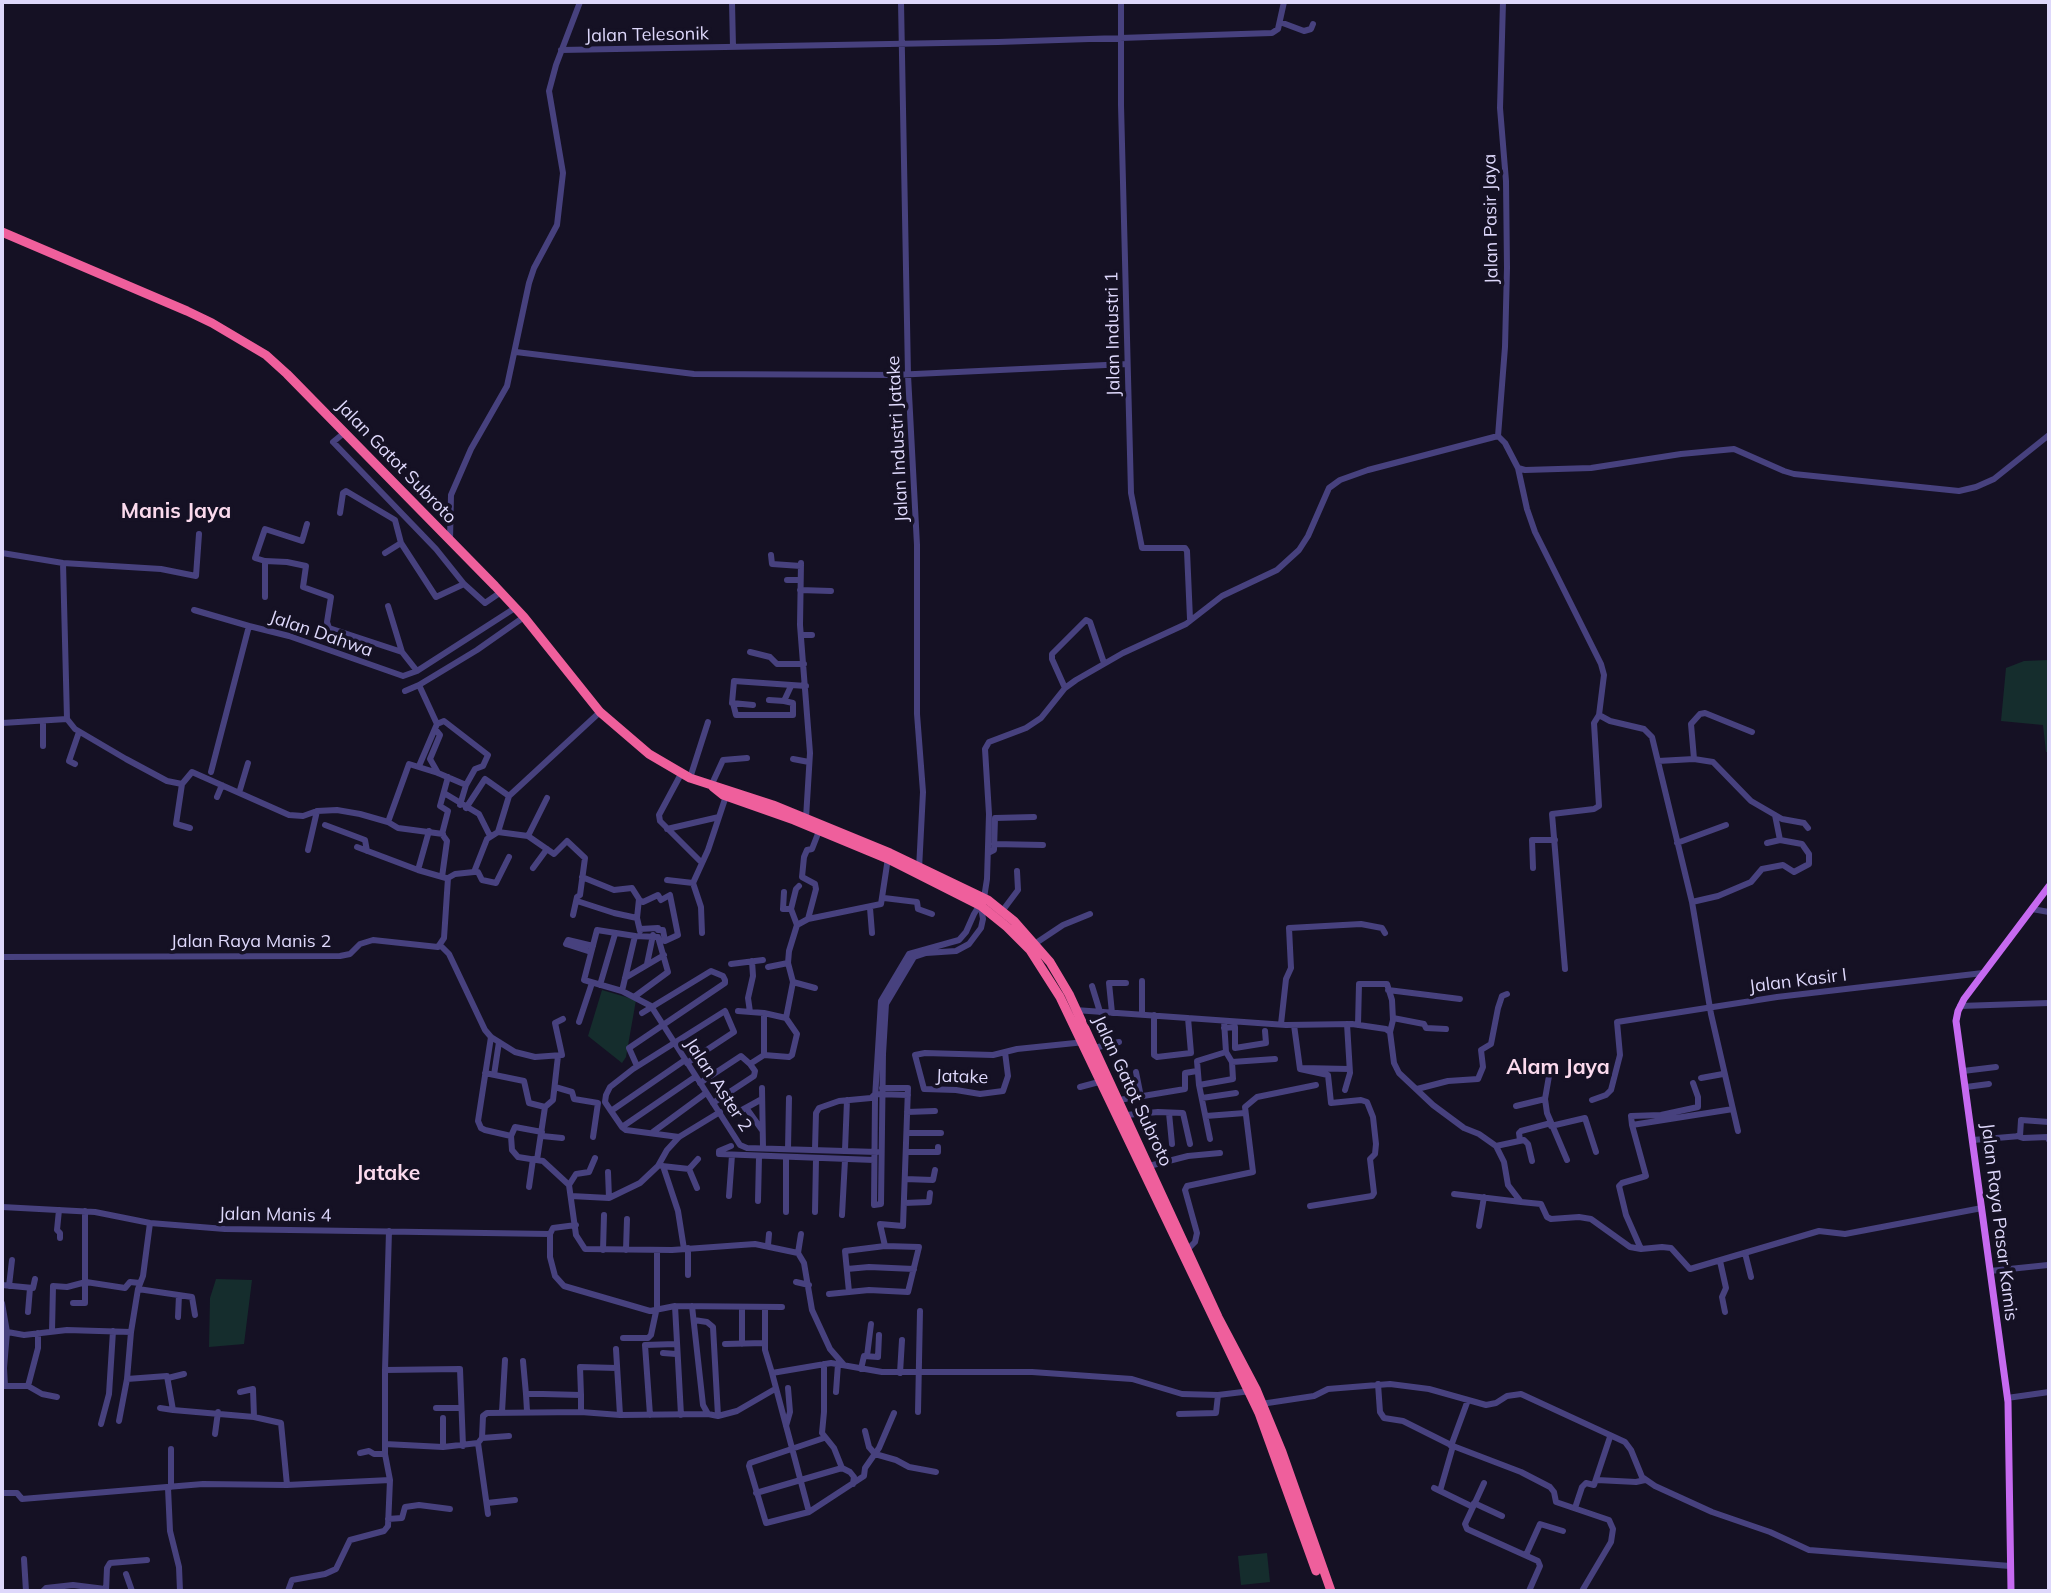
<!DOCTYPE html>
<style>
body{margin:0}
#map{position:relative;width:2051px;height:1593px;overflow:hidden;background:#151124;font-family:Mulish,sans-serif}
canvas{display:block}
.frame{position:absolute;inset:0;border:4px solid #ded8fb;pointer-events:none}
</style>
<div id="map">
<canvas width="2051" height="1593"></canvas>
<div class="frame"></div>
</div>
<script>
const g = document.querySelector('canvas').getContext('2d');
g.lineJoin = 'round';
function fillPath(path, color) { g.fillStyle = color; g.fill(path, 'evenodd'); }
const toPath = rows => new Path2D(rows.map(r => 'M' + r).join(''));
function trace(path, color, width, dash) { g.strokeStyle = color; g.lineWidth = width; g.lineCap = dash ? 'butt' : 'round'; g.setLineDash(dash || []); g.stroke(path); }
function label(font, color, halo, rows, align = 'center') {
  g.font = font + ' Mulish,sans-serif'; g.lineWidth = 7; g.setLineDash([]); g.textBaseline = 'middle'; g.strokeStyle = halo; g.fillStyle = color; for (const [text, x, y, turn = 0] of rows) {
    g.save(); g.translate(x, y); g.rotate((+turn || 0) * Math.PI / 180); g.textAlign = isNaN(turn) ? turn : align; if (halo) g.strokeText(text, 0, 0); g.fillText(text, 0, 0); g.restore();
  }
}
fillPath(toPath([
 [2049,660,2049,752,2046,752,2043,725,2001,721,2006,668,2024,661],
 [602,990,636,1000,626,1057,622,1063,588,1036],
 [216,1279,252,1280,244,1344,209,1347,210,1298],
 [1267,1553,1270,1582,1241,1585,1238,1556]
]), '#152d2d');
trace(toPath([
 [732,2,733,47],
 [901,2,908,375,917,545,917,714,923,792,919,869],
 [1121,2,1121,105,1131,493,1142,548,1185,548,1187,551,1190,619],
 [1280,22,1304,31,1311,29,1313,24],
 [561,50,998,42,1272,33,1278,29,1284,2],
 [516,352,694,374,894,375,1127,364],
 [344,433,333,442,436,549,464,584,485,603,501,592],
 [1498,436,1505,443,1518,468,1527,509,1535,532,1601,664,1604,675,1599,715,1594,723,1599,806,1594,809,1552,814,1565,969],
 [1498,436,1505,347,1507,268,1506,181,1500,108,1503,2],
 [1518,468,1525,470,1591,468,1681,454,1734,449,1784,471,1794,474,1959,491,1976,487,1994,479,2049,435],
 [340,513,343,493,346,491,395,520,401,543,436,597,464,584],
 [450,540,451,495,471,449,507,386,529,283,534,268,557,225,563,173,549,91,556,65,580,2],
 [2,553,63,563,161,569,196,576,199,534],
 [385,553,401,543],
 [771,555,772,564,801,566],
 [265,561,255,558,265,529,302,541,307,524],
 [63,563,67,719,75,729,126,759,167,781,182,784],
 [801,563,800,625,810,753,806,818],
 [787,580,800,580],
 [800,590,831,591],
 [265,597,265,561,287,562,306,566,303,587,331,597,327,622,329,628,402,652],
 [388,606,402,652,417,671],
 [194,610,249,626],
 [801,635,812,635],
 [750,652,770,657,777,664,804,664],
 [419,685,437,724],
 [1065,688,1052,659,1052,654,1086,620,1090,622,1104,663],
 [405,691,419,685,477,650,524,617],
 [769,700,784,701,791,686],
 [733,703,736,715,793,715,793,703,784,701],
 [753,705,732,703,734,681,806,686],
 [1599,715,1610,721,1644,729,1652,737,1692,902,1711,1014,1738,1131],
 [2,723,67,719],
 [435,729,440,735,430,759,438,773],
 [43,746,43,721],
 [793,759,809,762],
 [1694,759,1691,724,1700,714,1705,713,1752,732],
 [1658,761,1694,759,1713,762,1751,801,1782,819,1804,823,1808,828],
 [75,764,69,761,79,732],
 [419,766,437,724,444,721,488,755,483,766,475,769,466,785],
 [211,772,249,626,289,636,403,676,417,671,515,608],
 [681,774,659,815,660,821,702,863],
 [690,778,708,722],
 [711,786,723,760,747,758],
 [239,793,248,763],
 [444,793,479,814,490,836],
 [217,797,222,785],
 [466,808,485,779,509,796],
 [388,822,409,764,438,773,466,785,460,805],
 [325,825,365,840,367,851],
 [190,828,176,824,182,784,192,772,289,815,303,816,317,811,337,810,360,814,388,822,398,828,443,834],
 [667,829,719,817],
 [498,832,528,836,554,854,567,841,585,858,580,895,577,897,573,915],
 [528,836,547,798],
 [1677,843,1726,825],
 [1767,843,1780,840,1775,815],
 [994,844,1043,845],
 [357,847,418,870,446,878],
 [308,850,317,811],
 [988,853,994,850,995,818,1034,817],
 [533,868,547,849],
 [1533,868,1532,840,1555,840],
 [418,870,429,831],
 [474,872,487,839,498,832,509,796,600,712],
 [474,872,478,872,482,880,496,883,509,857],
 [442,877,447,841,442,834,448,811,440,806,448,777],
 [582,877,614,890,632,888,639,899,637,918],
 [667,880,693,883,708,850,726,796],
 [693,883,701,907,702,933],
 [784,892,783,909,791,909],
 [884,898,917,902,918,909,932,914],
 [639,900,643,902,658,895,661,900,670,895,678,935,665,941,663,930,658,930,658,928,640,929],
 [577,901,614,913,637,918,640,931],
 [1692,902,1718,896,1751,882,1762,869,1783,865,1794,872,1809,864,1809,854,1802,844,1780,840],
 [981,907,983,919,981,928,969,944,956,951,926,953,914,957,886,1004,883,1054,881,1204,874,1205,875,1098,881,1001,909,954,959,940,966,932,974,914,984,898,987,879,989,814,985,749,989,742,1026,728,1041,718,1065,688,1076,680,1123,653,1186,624,1222,596,1277,570,1299,550,1308,536,1329,488,1340,480,1368,470,1498,436],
 [870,908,872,933],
 [2032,909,2049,912],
 [1003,910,1018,890,1017,871],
 [808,919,816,889,815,884,802,877,804,857,807,850,812,849,819,831],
 [797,925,791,909,796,889,799,886],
 [635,936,622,991,651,1006,740,1145,747,1148,877,1152],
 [1036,943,1063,925,1090,914],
 [566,944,568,940,593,946],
 [566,944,591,952],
 [440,945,449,954,485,1030,491,1037,515,1052,535,1057,562,1055,555,1023,563,1019],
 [2,957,340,956,350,954,360,944,373,940,438,947,444,938,448,878,455,874,474,872],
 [647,964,653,935],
 [731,964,763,960],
 [768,967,788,963],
 [625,978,664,955],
 [793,982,815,988],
 [600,985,615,934],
 [1092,986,1100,1012],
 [1388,990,1460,999],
 [622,991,584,980,597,930,635,936,658,937,668,972,634,997],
 [1960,1006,2049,1003],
 [1075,1010,1286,1025,1352,1024,1386,1029,1390,1032,1394,1063,1399,1073,1433,1105,1464,1128,1479,1134,1496,1146,1504,1162,1508,1185,1521,1202,1541,1204,1547,1217,1551,1219,1579,1217,1591,1219,1630,1247,1641,1249,1662,1247,1671,1248,1690,1269,1819,1231,1845,1234,1982,1208],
 [738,1011,764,1013,786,1018],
 [750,1012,748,998,753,976,752,961],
 [764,1013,764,1055],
 [1112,1013,1109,983,1126,983],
 [1142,1014,1142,981],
 [1154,1015,1154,1055,1157,1057,1191,1053,1188,1018],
 [1393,1018,1424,1024,1426,1028,1446,1029],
 [1224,1021,1226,1052,1232,1062,1275,1059],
 [579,1022,592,983],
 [1281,1024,1286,979,1291,968,1289,928,1361,924,1382,928,1385,933],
 [1294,1025,1300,1069,1328,1075,1331,1103,1361,1100,1367,1102,1373,1117,1376,1144,1375,1154,1370,1159,1374,1193,1372,1196,1310,1206],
 [1358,1025,1359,984,1387,984,1392,1000,1393,1020,1390,1032],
 [1224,1028,1235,1027,1235,1048,1266,1043,1265,1031],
 [491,1037,478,1121,481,1128,485,1130,511,1136],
 [1094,1048,1119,1042],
 [1005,1052,1008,1076,1003,1091,980,1094,956,1090,924,1089,915,1055,925,1053,993,1055,1017,1049,1085,1042],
 [685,1060,611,1111,605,1102,606,1095,610,1087,633,1069,725,1011,734,1032,687,1063],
 [750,1064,764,1055,789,1057,792,1055,797,1034,786,1018,793,982,788,963,789,951,797,925,808,919,881,904,888,858],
 [637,1066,629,1048,725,983,725,980,723,976,711,971,642,1013],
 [1302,1068,1349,1069],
 [1963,1071,1996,1067],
 [485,1073,524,1081,529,1103,545,1107,553,1100,558,1056],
 [494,1075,499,1042],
 [1549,1076,1545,1099,1547,1113,1567,1160],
 [1701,1078,1723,1074],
 [700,1083,741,1056,750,1064,755,1071,754,1076,713,1103],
 [1199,1085,1233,1079,1232,1062],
 [555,1087,572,1092,574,1099,598,1103,593,1137],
 [1080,1087,1099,1082],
 [1966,1087,1989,1084],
 [762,1088,763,1148],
 [882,1088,908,1088,903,1226,880,1224,885,1246],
 [1417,1089,1448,1081,1478,1079,1483,1067,1481,1050,1491,1044,1498,1008,1502,996,1507,994],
 [1345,1090,1350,1073,1347,1024],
 [1202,1098,1236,1093],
 [1134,1099,1135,1094,1140,1092,1136,1072],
 [1119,1100,1185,1089,1185,1073,1197,1071],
 [1592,1100,1606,1095,1611,1090,1620,1055,1617,1022,1777,997,1983,973],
 [1516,1106,1545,1099],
 [747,1109,762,1130],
 [742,1110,762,1099],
 [611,1111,622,1127,626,1130,679,1137],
 [907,1112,935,1111],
 [1169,1113,1172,1144],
 [1126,1115,1158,1112,1183,1113,1190,1144],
 [1206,1116,1245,1113],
 [1632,1125,1631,1116,1661,1115,1698,1107,1698,1097,1693,1083],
 [1551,1126,1585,1118,1596,1152],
 [622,1127,695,1077],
 [542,1132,515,1127,511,1136,512,1150,518,1157,543,1161,569,1185,576,1235,585,1249,672,1250,755,1244,798,1253,804,1263,812,1310,830,1349,844,1365],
 [653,1132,706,1093],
 [907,1133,941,1133],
 [542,1136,562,1138],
 [2017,1136,2023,1138,2048,1137,2049,1140],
 [1210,1139,1199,1085,1197,1061,1226,1052],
 [1520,1140,1519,1133,1521,1131,1551,1123],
 [1973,1140,2020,1136,2021,1120,2049,1122],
 [731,1146,719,1151,719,1154,874,1160],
 [1496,1146,1524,1140,1528,1144,1532,1161],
 [788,1149,789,1098],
 [815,1149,816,1113,819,1108,839,1101,871,1098,875,1094,908,1095],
 [845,1150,847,1100],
 [906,1152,938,1152,938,1147],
 [786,1158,786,1212],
 [537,1160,545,1107],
 [662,1166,689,1169,698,1159],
 [663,1166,678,1211,684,1249],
 [1149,1166,1188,1156,1220,1153],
 [689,1169,697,1188],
 [608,1172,609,1198],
 [905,1179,933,1180,935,1170],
 [569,1185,576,1174,589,1172,595,1158],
 [529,1187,533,1159],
 [1454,1194,1521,1202],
 [571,1196,609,1198,640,1183,658,1166,667,1150,679,1137,720,1112],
 [729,1196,732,1155],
 [758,1201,759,1157],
 [904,1203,929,1202,930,1193],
 [2,1207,95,1212,150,1223,225,1229,550,1234],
 [59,1210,57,1230,60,1233,60,1238],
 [815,1212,816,1159],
 [842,1215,845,1160],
 [150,1223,143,1276,138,1289,131,1332,127,1379,167,1376,173,1410,254,1417],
 [576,1225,553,1228,550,1234,550,1257,555,1276,564,1286,650,1311,675,1306,782,1307],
 [1479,1226,1484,1197],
 [768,1245,769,1234],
 [885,1246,919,1247,908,1292,869,1290,849,1292,845,1251,885,1246],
 [1641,1249,1626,1215,1619,1186,1622,1183,1646,1176,1632,1125,1733,1109],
 [603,1250,604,1215],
 [626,1250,627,1219],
 [1186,1251,1195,1242,1197,1233,1185,1190,1187,1186,1253,1172,1245,1107,1257,1097,1316,1085],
 [798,1253,801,1234],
 [1745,1253,1751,1277],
 [1720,1261,1726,1288,1722,1297,1725,1312],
 [847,1269,869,1267,914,1269],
 [1990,1271,2048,1265],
 [688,1275,688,1248],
 [796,1282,809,1285],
 [2,1285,33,1288,35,1279],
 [9,1286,12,1260],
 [138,1289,192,1297,195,1315],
 [829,1294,849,1292],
 [2,1303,7,1332,4,1368,5,1386,28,1386,42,1394,57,1397],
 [73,1303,85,1303,85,1211],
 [675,1306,681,1415],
 [692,1306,703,1405,708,1414],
 [765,1307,765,1350,772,1373],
 [28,1312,30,1288],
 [178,1317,179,1295],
 [694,1320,707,1322,713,1327,718,1416],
 [2,1331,24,1335,67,1330,131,1332],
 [52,1331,53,1286,67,1287,86,1282,125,1288,130,1282,140,1283],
 [623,1338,648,1338,651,1335,657,1307,657,1250],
 [725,1344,764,1343],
 [742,1344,742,1307],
 [616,1349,620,1415],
 [663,1353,676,1354],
 [867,1356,871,1324],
 [523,1361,526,1394],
 [824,1364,824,1412,822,1433,834,1448,842,1468],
 [861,1369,864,1356,878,1357,879,1335],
 [385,1370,460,1369,463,1446],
 [900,1373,902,1340],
 [168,1378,184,1374],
 [1378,1384,1380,1412,1384,1418,1403,1421,1453,1446,1521,1472,1550,1487,1554,1492,1556,1502,1609,1520,1613,1529,1611,1542,1582,1591],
 [28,1386,38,1348,38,1333],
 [240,1392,253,1389,254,1417,281,1423,287,1485],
 [836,1392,838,1364],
 [581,1395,580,1367,617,1368],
 [2007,1398,2049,1392],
 [1261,1404,1314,1396,1328,1389,1390,1384,1429,1389,1486,1405,1496,1403,1507,1396,1521,1394,1625,1442,1631,1450,1642,1477,1655,1486,1712,1512,1770,1532,1809,1550,2010,1566],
 [160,1408,173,1410],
 [436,1408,461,1408],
 [527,1411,526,1394,543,1394,581,1395,581,1412],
 [502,1412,505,1360],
 [918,1412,920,1311],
 [894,1413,879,1448,865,1468,864,1476,809,1512,772,1373,831,1363,882,1372,1032,1372,1132,1379,1182,1394,1218,1395,1251,1391],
 [1179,1414,1216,1413,1218,1395],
 [650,1415,645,1345,675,1344],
 [119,1421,127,1379],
 [101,1424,109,1394,113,1331],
 [786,1426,790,1412,788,1388],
 [865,1431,869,1447,875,1454,896,1460,909,1467,936,1472],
 [215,1434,218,1412],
 [482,1438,509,1436],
 [478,1443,488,1514],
 [385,1444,443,1447,478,1443,482,1438,483,1416,487,1413,581,1412,620,1415,708,1414,718,1416,737,1411,775,1389],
 [1451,1446,1468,1400],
 [443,1447,443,1418],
 [171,1449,171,1487],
 [360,1453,369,1451,374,1454,385,1454],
 [1597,1480,1636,1482,1645,1480],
 [168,1488,170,1531,179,1567,180,1591],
 [1434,1488,1473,1507,1465,1524,1467,1529,1538,1561,1540,1566,1529,1591],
 [1440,1491,1453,1446],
 [2,1493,17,1493,22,1499,203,1484,287,1485,390,1480],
 [756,1493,842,1468,850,1472,854,1477,853,1484],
 [487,1503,515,1500],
 [1474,1503,1502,1516],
 [1473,1507,1484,1483],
 [1575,1508,1582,1487,1586,1483,1594,1485,1610,1437],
 [809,1512,766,1523,749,1466,750,1463,824,1438],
 [388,1519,402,1518,405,1507,419,1505,450,1509],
 [1526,1555,1540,1524,1563,1531],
 [24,1559,26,1591],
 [126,1574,132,1591],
 [43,1591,46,1588,73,1585,105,1589],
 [106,1591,107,1568,110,1563,147,1560],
 [288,1591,292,1580,325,1574,336,1569,350,1540,384,1531,388,1526,390,1480,385,1454,385,1370,389,1231]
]), '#47417e', 6);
trace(toPath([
 [2011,1591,2008,1402,1956,1021,1958,1011,1964,999,2049,886]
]), '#c66af0', 7);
trace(toPath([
 [2,232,187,311,212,323,266,355,287,374,495,586,524,617,600,712,649,754,690,778,773,805,890,853,988,900,1014,921,1050,962,1069,994,1218,1317,1256,1389,1282,1452,1331,1591],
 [713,787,723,795,794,820,888,859,981,906,1007,927,1030,950,1060,997,1259,1413,1316,1571]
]), '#ef5f9c', 9);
label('18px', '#ded8fb', '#151124', [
 ["Jalan Telesonik",647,35,-1],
 ["Jalan Pasir Jaya",1491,219,-91],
 ["Jalan Industri 1",1113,334,-91],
 ["Jalan Industri Jatake",898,439,-93],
 ["Jalan Gatot Subroto",396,462,46],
 ["Jalan Dahwa",321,634,19],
 ["Jalan Raya Manis 2",251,942],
 ["Jalan Kasir I",1798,981,-7],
 ["Jatake",962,1077,2],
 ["Jalan Aster 2",718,1085,57],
 ["Jalan Gatot Subroto",1132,1091,65],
 ["Jalan Manis 4",275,1215,1],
 ["Jalan Raya Pasar Kamis",1999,1222,83]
]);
label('bold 21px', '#fbdaed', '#151124', [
 ["Manis Jaya",176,512],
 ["Alam Jaya",1558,1068],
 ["Jatake",388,1174]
]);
</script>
